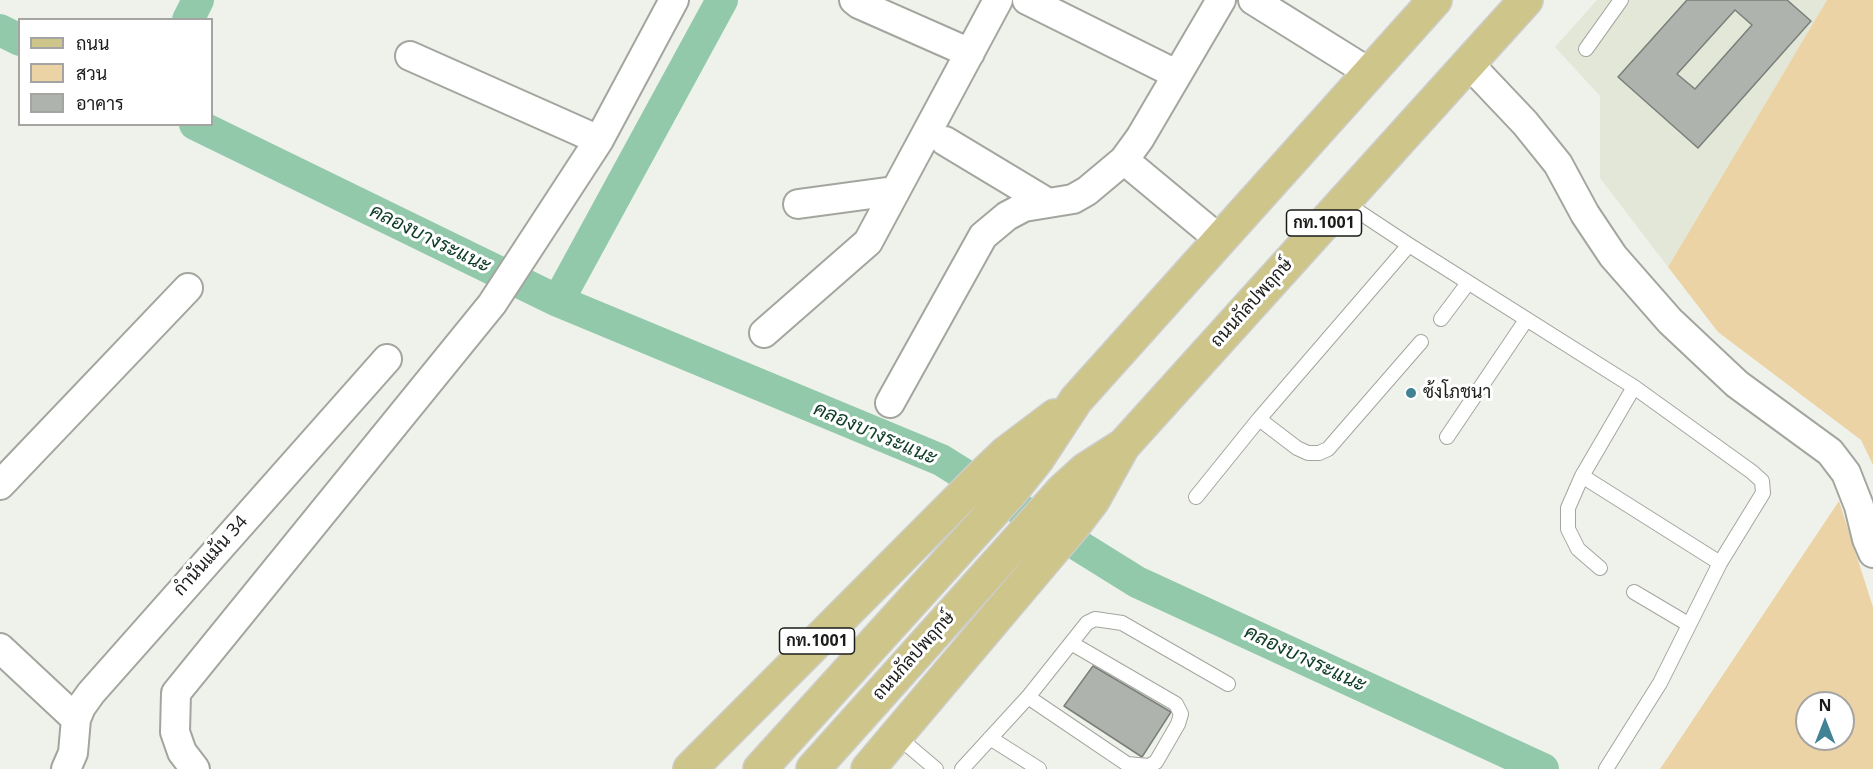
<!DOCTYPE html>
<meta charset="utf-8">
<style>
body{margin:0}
#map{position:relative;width:1873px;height:769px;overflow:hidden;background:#eff2ea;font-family:"Open Sans",Sarabun,sans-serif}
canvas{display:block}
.legend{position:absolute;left:18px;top:18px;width:195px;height:108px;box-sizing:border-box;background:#fff;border:2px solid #a4a4a3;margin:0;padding:8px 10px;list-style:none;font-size:18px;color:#1b1c19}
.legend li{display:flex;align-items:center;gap:12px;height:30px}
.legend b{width:30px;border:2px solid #a4a4a3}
.north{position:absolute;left:1795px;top:691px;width:60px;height:60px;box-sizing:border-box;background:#fff;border:2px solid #a4a4a3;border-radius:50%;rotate:0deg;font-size:16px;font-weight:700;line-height:24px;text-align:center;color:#1b1c19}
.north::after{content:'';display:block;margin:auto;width:21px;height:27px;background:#418395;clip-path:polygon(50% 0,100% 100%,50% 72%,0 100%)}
</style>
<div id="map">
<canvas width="1873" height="769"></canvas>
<ul class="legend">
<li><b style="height:8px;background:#cdc58a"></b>ถนน</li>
<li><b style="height:16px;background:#ebd3a6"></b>สวน</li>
<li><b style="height:16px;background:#aeb3ad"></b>อาคาร</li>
</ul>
<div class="north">N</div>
</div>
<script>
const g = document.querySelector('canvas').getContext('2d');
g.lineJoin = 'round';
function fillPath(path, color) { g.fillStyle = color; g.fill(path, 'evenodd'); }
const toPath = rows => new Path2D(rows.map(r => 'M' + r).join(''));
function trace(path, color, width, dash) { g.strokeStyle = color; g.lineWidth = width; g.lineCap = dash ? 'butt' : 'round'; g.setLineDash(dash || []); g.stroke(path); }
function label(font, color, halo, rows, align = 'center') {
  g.font = font + ' "Open Sans",Sarabun,sans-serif'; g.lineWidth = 6; g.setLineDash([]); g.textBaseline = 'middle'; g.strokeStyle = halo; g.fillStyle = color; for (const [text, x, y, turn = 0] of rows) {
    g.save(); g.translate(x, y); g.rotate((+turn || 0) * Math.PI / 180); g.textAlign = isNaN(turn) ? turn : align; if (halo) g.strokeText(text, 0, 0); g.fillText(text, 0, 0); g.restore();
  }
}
fillPath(toPath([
 [1597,0,1827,0,1668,267,1600,178,1600,96,1555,47]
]), '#e2e7d8');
fillPath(toPath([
 [1827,0,1873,0,1873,465,1861,440,1718,332,1668,267],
 [1839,501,1873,607,1873,769,1660,769],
 [1807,703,1843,703,1843,739,1807,739]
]), '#ebd3a6');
trace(toPath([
 [188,20,198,0],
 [0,30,20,40],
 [195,124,558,301,941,460,1137,582,1543,769],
 [558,301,722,0]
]), '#91c9aa', 32);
const building = toPath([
 [1687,0,1787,0,1811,21,1698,148,1618,77,1687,0],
 [1735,10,1752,25,1695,89,1677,74,1735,10],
 [1093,666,1171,712,1142,757,1064,706,1093,666]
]);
fillPath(building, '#aeb3ad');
trace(building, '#7a8079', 1.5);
const service = toPath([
 [1586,49,1621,0],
 [1344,202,1409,245,1634,387,1752,472,1762,481,1763,493,1720,563,1660,683,1606,769],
 [1441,319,1468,283],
 [1259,419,1297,448,1308,453,1319,453,1328,449,1421,342],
 [1447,437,1526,320],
 [1582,476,1720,563],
 [1196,497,1259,419,1409,245],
 [1600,568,1578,549,1568,529,1568,508,1582,476,1634,387],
 [1634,592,1688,624],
 [1028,697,1127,764,1149,766,1156,762,1178,724,1181,714,1176,704,1071,643],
 [897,736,936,769],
 [990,738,1039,769],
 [962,769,1028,697,1087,623,1095,619,1122,623,1228,684]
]);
const minor = toPath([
 [854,0,859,4,970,53],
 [1027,0,1176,74],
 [1253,0,1370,73],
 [410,56,599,140],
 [1469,64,1525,123,1558,164,1585,214,1613,256,1670,321,1737,384,1830,452,1846,473,1859,506,1867,539,1873,553],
 [945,141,1048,203],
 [1124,160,1219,239],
 [798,204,894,191],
 [764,333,868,242,998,0],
 [890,403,983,236,1007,216,1024,207,1073,199,1087,191,1124,160,1140,138,1221,0],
 [0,485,188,288],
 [0,648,76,719],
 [66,769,73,753,76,719,81,707,91,693,387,359],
 [195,769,182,752,175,732,176,693,492,304,599,140,674,0]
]);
const primary = toPath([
 [690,769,982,476,1006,453,1055,416],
 [760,769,1011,492,1038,458,1076,400,1435,0],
 [813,769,1063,490,1085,470,1121,447],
 [868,769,1074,525,1093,500,1123,446,1526,0]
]);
trace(service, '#a3a69e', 16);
trace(minor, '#a3a69e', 32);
trace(primary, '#cdcdcc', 36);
trace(service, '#fff', 14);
trace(minor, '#fff', 28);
trace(primary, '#cdc58a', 33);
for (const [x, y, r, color] of [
 [1411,393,6,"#418395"]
]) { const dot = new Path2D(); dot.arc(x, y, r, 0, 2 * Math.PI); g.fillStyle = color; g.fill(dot); trace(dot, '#fff', 2); }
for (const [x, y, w] of [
 [1324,223,75],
 [817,641,75]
]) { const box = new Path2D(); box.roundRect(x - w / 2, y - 13, w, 26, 4.5); g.fillStyle = '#fff'; g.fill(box); trace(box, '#1b1c19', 1.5); }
label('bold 16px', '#1b1c19', null, [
 ["กท.1001",1324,223],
 ["กท.1001",817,641]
]);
label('18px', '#1b1c19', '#fff', [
 ["ถนนกัลปพฤกษ์",1252,303,-48],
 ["กำนันแม้น 34",211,556,-48],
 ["ถนนกัลปพฤกษ์",914,656,-48]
]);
label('18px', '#1b1c19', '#fff', [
 ["ซ้งโภชนา",1423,393]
], 'left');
label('italic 20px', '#0e3c27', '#fff', [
 ["คลองบางระแนะ",430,239,26],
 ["คลองบางระแนะ",875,434,23],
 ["คลองบางระแนะ",1305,659,25]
]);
</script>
